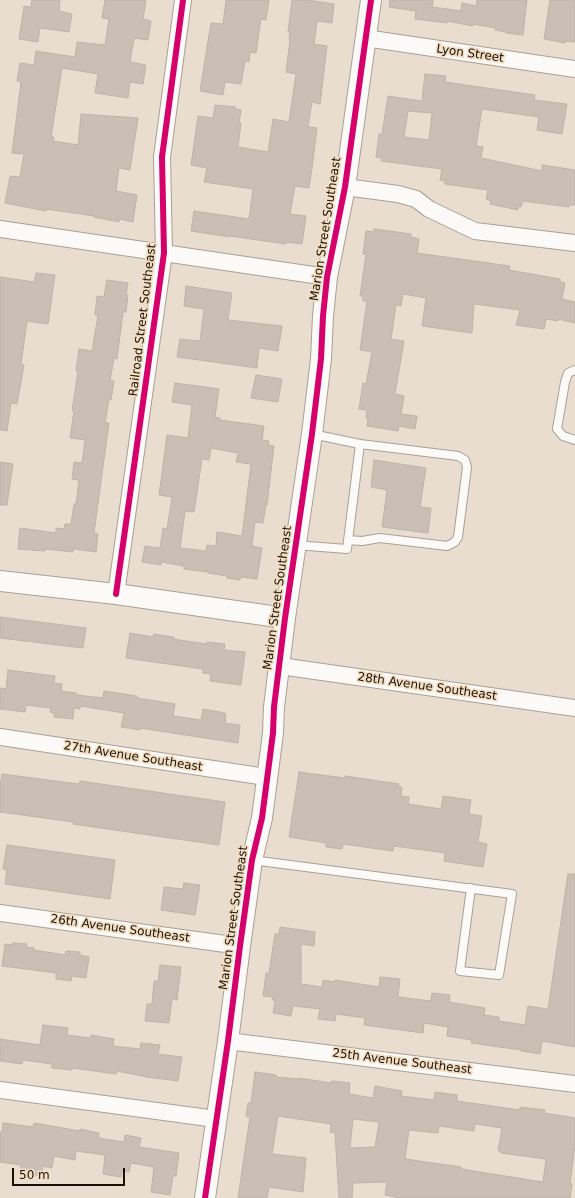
<!DOCTYPE html>
<style>
body{margin:0}
#map{position:relative;width:575px;height:1198px;overflow:hidden;background:#e8ddce;font-family:"DejaVu Sans",sans-serif}
canvas{display:block}
.scale{position:absolute;left:12px;top:1168px;width:113px;height:18px;box-sizing:border-box;border:2px solid #191208;border-top:0;padding-left:5px;font-size:12px;line-height:14px;white-space:nowrap;color:#191208;-webkit-text-stroke:3px #f3dec3;paint-order:stroke}
</style>
<div id="map">
<canvas width="575" height="1198"></canvas>
<div class="scale">50 m</div>
</div>
<script>
const g = document.querySelector('canvas').getContext('2d');
g.lineJoin = 'round';
function fillPath(path, color) { g.fillStyle = color; g.fill(path, 'evenodd'); }
const toPath = rows => new Path2D(rows.map(r => 'M' + r).join(''));
function trace(path, color, width, dash) { g.strokeStyle = color; g.lineWidth = width; g.lineCap = dash ? 'butt' : 'round'; g.setLineDash(dash || []); g.stroke(path); }
function label(font, color, halo, rows, align = 'center') {
  g.font = font + ' "DejaVu Sans",sans-serif'; g.lineWidth = 3.5; g.setLineDash([]); g.textBaseline = 'middle'; g.strokeStyle = halo; g.fillStyle = color; for (const [text, x, y, turn = 0] of rows) {
    g.save(); g.translate(x, y); g.rotate((+turn || 0) * Math.PI / 180); g.textAlign = isNaN(turn) ? turn : align; if (halo) g.strokeText(text, 0, 0); g.fillText(text, 0, 0); g.restore();
  }
}
const building = toPath([
 [32,0,60,0,59,11,72,14,69,32,40,28,38,42,19,39,24,6,31,7,32,0],
 [105,0,146,0,143,19,151,21,148,40,134,38,130,62,146,65,143,84,130,82,128,98,95,93,98,74,62,68,51,137,54,137,53,141,78,145,81,114,138,118,130,170,119,168,116,191,137,195,133,222,119,219,119,222,94,217,94,216,46,209,46,211,5,203,10,176,20,177,24,154,12,153,21,82,17,81,20,63,34,65,36,51,75,57,77,42,105,45,109,19,102,18,105,0],
 [226,0,269,0,266,20,261,19,256,53,250,52,249,62,245,61,241,84,225,82,223,95,200,91,211,23,223,24,226,0],
 [292,0,308,0,334,4,332,23,317,21,314,44,327,46,320,104,312,102,308,127,317,128,312,168,309,188,295,186,290,214,306,216,302,244,286,242,286,244,230,236,230,237,191,231,194,211,249,219,253,189,204,182,207,168,191,165,198,116,213,118,215,105,236,107,235,109,241,110,239,123,241,123,238,147,268,152,273,119,289,122,296,74,286,72,290,40,289,40,290,32,288,32,292,0],
 [390,0,433,0,432,7,461,11,462,3,476,6,477,0,527,0,523,35,506,33,506,32,495,30,496,28,473,24,473,26,447,21,447,23,415,19,416,11,389,7,390,0],
 [550,0,575,0,575,42,565,41,565,43,544,39,550,0],
 [425,74,446,76,445,82,535,95,534,100,567,104,562,134,537,130,539,117,482,109,476,146,483,147,481,158,542,171,542,165,575,170,575,205,569,205,569,207,523,201,521,207,518,206,518,210,490,204,491,201,486,199,488,190,445,184,445,181,440,180,442,169,381,161,382,158,376,157,379,134,382,134,388,96,422,101,425,74],
 [408,111,432,113,429,140,404,137,408,111],
 [374,229,411,234,411,237,419,239,417,253,510,266,509,270,560,279,560,282,565,283,562,299,575,302,575,323,558,319,558,321,546,319,544,329,516,325,520,310,474,304,472,333,422,326,426,298,403,294,401,306,396,305,391,339,404,341,395,394,404,396,401,414,417,416,415,429,399,426,398,431,367,426,368,418,366,418,367,410,359,409,363,383,366,384,372,352,360,350,367,301,363,301,363,296,360,296,366,254,363,254,366,231,374,232,374,229],
 [36,273,55,275,48,324,27,321,21,364,24,365,17,404,11,403,7,431,0,430,0,277,34,282,36,273],
 [107,280,128,283,126,295,128,295,126,312,123,312,117,359,114,358,110,381,114,381,111,400,109,399,105,423,109,423,94,533,98,534,96,552,73,549,73,552,45,549,45,551,18,549,20,528,56,533,56,528,64,529,65,524,71,524,74,504,76,504,79,480,72,479,74,462,82,463,85,440,70,438,74,411,72,411,78,371,76,371,79,349,92,351,98,315,95,315,97,296,104,297,107,280],
 [186,286,232,293,228,320,282,326,278,351,259,348,257,368,177,357,180,339,200,341,204,309,184,306,186,286],
 [256,375,282,379,278,402,251,398,256,375],
 [175,383,219,389,215,417,220,418,220,420,264,426,262,440,269,441,268,445,274,446,267,505,266,505,263,523,255,522,252,546,262,548,257,579,241,577,240,580,227,578,227,576,208,573,208,572,184,569,184,566,161,562,161,565,142,562,145,546,160,548,163,528,167,529,172,497,159,495,167,435,188,438,192,405,172,402,175,383],
 [211,448,238,453,236,462,251,464,242,536,217,532,216,546,207,545,206,551,180,548,185,511,194,512,202,459,209,460,211,448],
 [374,460,426,468,420,507,431,508,428,533,382,527,387,490,371,487,374,460],
 [0,462,13,464,7,505,0,505,0,462],
 [0,617,86,628,83,648,0,638,0,617],
 [130,633,153,637,154,634,174,637,173,639,206,644,207,642,225,644,224,650,245,652,241,685,210,681,211,674,203,673,203,669,126,658,130,633],
 [8,670,55,676,54,683,62,684,61,691,76,693,76,695,103,698,104,691,137,696,137,698,175,704,173,716,201,720,203,709,225,713,225,715,226,715,225,723,240,725,238,743,140,728,140,730,121,727,124,713,80,706,80,709,74,708,73,719,54,717,54,713,50,712,51,708,26,705,25,712,0,709,0,688,6,689,8,670],
 [299,772,345,778,345,776,399,784,398,787,402,787,401,796,409,797,408,804,441,809,443,796,471,800,469,814,482,816,478,842,487,844,483,867,444,861,445,853,394,846,393,851,343,844,342,849,326,847,326,843,289,837,299,772],
 [2,774,79,784,80,781,225,802,219,845,73,824,74,822,0,812,0,786,2,774],
 [7,845,115,860,110,899,5,884,7,870,3,869,7,845],
 [568,874,575,874,575,1047,542,1041,540,1054,521,1051,521,1050,471,1043,472,1040,447,1036,448,1027,424,1023,423,1033,364,1025,365,1018,336,1014,335,1021,318,1019,320,1009,293,1006,291,1016,273,1013,275,1000,272,1000,273,997,263,996,266,973,269,973,275,934,279,934,280,927,315,932,314,946,301,944,301,984,322,987,323,980,335,982,335,980,379,987,380,977,400,979,398,997,431,1001,432,993,450,995,449,1002,485,1008,484,1015,499,1017,499,1021,525,1025,528,1006,548,1009,568,874],
 [184,883,200,885,195,915,161,910,164,887,183,889,184,883],
 [13,943,27,944,26,947,34,948,34,950,65,955,66,951,80,952,80,955,89,957,86,978,72,976,71,981,56,979,56,973,2,966,5,944,13,945,13,943],
 [160,965,181,967,177,1000,172,999,169,1023,145,1021,147,1004,152,1004,154,981,158,981,160,965],
 [43,1025,68,1028,67,1035,90,1038,91,1035,114,1039,113,1046,140,1049,141,1043,160,1045,158,1054,182,1057,178,1081,147,1077,117,1071,116,1074,72,1068,72,1070,52,1068,52,1064,23,1060,22,1064,0,1061,0,1039,40,1045,43,1025],
 [255,1072,276,1075,276,1077,299,1079,299,1078,331,1083,332,1081,350,1083,349,1094,373,1098,375,1086,402,1091,401,1096,434,1100,435,1092,457,1095,457,1101,520,1110,520,1107,545,1110,544,1113,575,1118,575,1145,570,1184,572,1184,570,1198,396,1198,396,1197,385,1195,387,1182,353,1183,352,1198,339,1198,335,1133,330,1132,331,1124,278,1116,272,1154,306,1158,303,1192,269,1187,267,1198,238,1198,250,1117,246,1116,248,1103,251,1103,255,1072],
 [353,1119,379,1122,375,1147,350,1148,353,1119],
 [475,1124,502,1128,498,1151,501,1151,501,1153,546,1159,543,1182,461,1169,461,1167,405,1159,409,1130,438,1133,439,1126,474,1131,475,1124],
 [3,1123,33,1127,34,1123,80,1131,80,1129,99,1133,98,1138,124,1142,125,1135,141,1138,139,1147,179,1153,176,1176,173,1176,170,1195,151,1192,154,1167,131,1163,129,1172,122,1171,121,1177,103,1174,105,1155,76,1151,75,1160,54,1156,52,1168,43,1166,41,1176,20,1172,21,1165,0,1162,0,1132,2,1132,3,1123]
]);
fillPath(building, '#c9bfb4');
trace(building, '#bdb3a9', 1);
const service = toPath([
 [575,370,568,373,565,382,557,429,563,436,575,440],
 [348,540,362,541,380,538,447,546,455,542,458,537,467,467,465,460,458,456,360,444],
 [295,545,347,549,360,444,312,434],
 [252,860,512,894,499,975,460,971,471,888]
]);
const minor = toPath([
 [365,38,575,69],
 [345,187,398,194,416,199,429,209,475,231,575,243],
 [0,229,327,277],
 [116,594,164,253,162,157,183,0],
 [280,666,575,708],
 [0,737,266,777],
 [0,913,240,946],
 [228,1041,575,1084],
 [0,1090,216,1119]
]);
const tertiary = toPath([
 [0,581,116,594,285,618],
 [205,1198,228,1041,240,946,252,860,262,818,273,733,274,707,285,618,312,434,321,359,323,316,327,277,345,187,371,0]
]);
trace(service, '#a9a095', 10);
trace(minor, '#a9a095', 18);
trace(tertiary, '#a9a095', 22);
trace(service, '#fcfaf8', 8);
trace(minor, '#fcfaf8', 16);
trace(tertiary, '#fcfaf8', 20);
trace(toPath([
 [116,594,164,253,162,157,183,0],
 [205,1198,228,1041,240,946,252,860,262,818,273,733,274,707,285,618,312,434,321,359,323,316,327,277,345,187,371,0]
]), '#d6006c', 6);
label('12px', '#191208', '#f3dec3', [
 ["Lyon Street",470,54,8],
 ["Marion Street Southeast",326,229,-81],
 ["Railroad Street Southeast",143,320,-83],
 ["Marion Street Southeast",278,598,-82],
 ["28th Avenue Southeast",427,687,8],
 ["27th Avenue Southeast",133,757,9],
 ["Marion Street Southeast",234,918,-82],
 ["26th Avenue Southeast",120,929,8],
 ["25th Avenue Southeast",402,1062,7]
]);
</script>
